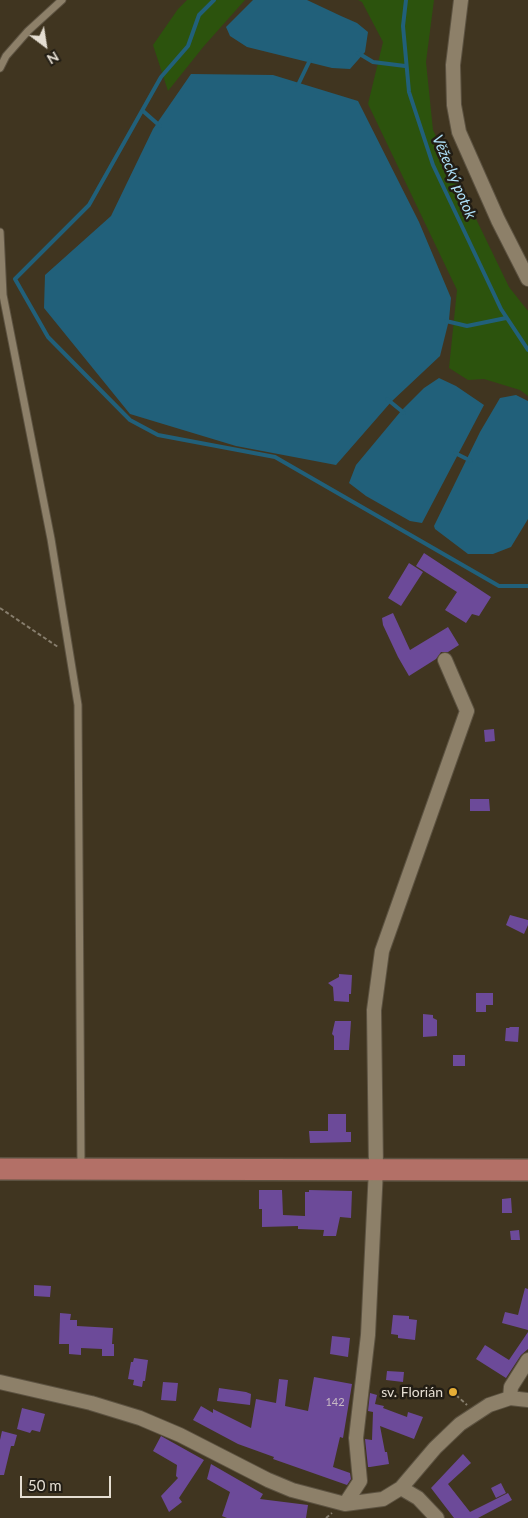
<!DOCTYPE html>
<meta charset="utf-8">
<style>
body{margin:0}
#map{position:relative;width:528px;height:1518px;overflow:hidden;background:#403520;font-family:Lato,sans-serif}
canvas{display:block}
.north{position:absolute;left:20px;top:20px;width:50px;height:50px;-webkit-text-stroke:4px #221d14;paint-order:stroke;rotate:149deg;font-size:14px;font-weight:700;line-height:20px;text-align:center;color:#e5ded2}
.north::after{content:'';display:block;margin:auto;width:18px;height:22px;background:#e5ded2;clip-path:polygon(50% 0,100% 100%,50% 72%,0 100%)}
.scale{position:absolute;left:20px;top:1476px;width:91px;height:22px;box-sizing:border-box;border:2px solid #e5ded2;border-top:0;padding-left:6px;font-size:15px;line-height:18px;white-space:nowrap;color:#e5ded2;-webkit-text-stroke:4px #221d14;paint-order:stroke}
</style>
<div id="map">
<canvas width="528" height="1518"></canvas>
<div class="north">N</div>
<div class="scale">50 m</div>
</div>
<script>
const g = document.querySelector('canvas').getContext('2d');
g.lineJoin = 'round';
function fillPath(path, color) { g.fillStyle = color; g.fill(path, 'evenodd'); }
const toPath = rows => new Path2D(rows.map(r => 'M' + r).join(''));
function trace(path, color, width, dash) { g.strokeStyle = color; g.lineWidth = width; g.lineCap = dash ? 'butt' : 'round'; g.setLineDash(dash || []); g.stroke(path); }
function label(font, color, halo, rows, align = 'center') {
  g.font = font + ' Lato,sans-serif'; g.lineWidth = 5; g.setLineDash([]); g.textBaseline = 'middle'; g.strokeStyle = halo; g.fillStyle = color; for (const [text, x, y, turn = 0] of rows) {
    g.save(); g.translate(x, y); g.rotate((+turn || 0) * Math.PI / 180); g.textAlign = isNaN(turn) ? turn : align; if (halo) g.strokeText(text, 0, 0); g.fillText(text, 0, 0); g.restore();
  }
}
fillPath(toPath([
 [187,0,245,0,204,46,168,91,153,45,178,9],
 [358,0,434,0,426,62,433,130,509,287,528,311,528,396,520,390,484,379,468,380,449,368,457,290,368,104,383,42,362,2]
]), '#2c530d');
fillPath(toPath([
 [253,0,307,0,341,16,357,23,368,32,365,52,350,69,332,68,247,47,230,36,226,27],
 [191,74,273,75,358,101,419,222,451,298,449,320,440,356,391,402,336,465,236,446,130,414,44,308,45,275,111,216,153,129],
 [439,378,456,386,484,405,422,523,410,521,366,496,349,483,356,465,401,411,424,388],
 [516,395,528,401,528,519,511,547,493,554,468,554,435,529,434,526,480,432,500,398]
]), '#21607a');
trace(toPath([
 [214,0,199,15,188,46,161,77,89,205,15,279,48,337,130,420,158,435,275,457,499,586,528,586],
 [406,0,403,26,409,92,433,165,501,309,528,350],
 [358,53,373,62,405,66],
 [297,87,310,60],
 [143,111,160,126],
 [446,321,467,326,506,318],
 [387,399,404,413],
 [455,453,471,461]
]), '#21607a', 4);
fillPath(toPath([
 [424,553,491,597,479,616,472,614,466,623,445,610,457,592,416,566],
 [409,563,423,572,401,606,388,598],
 [393,613,410,650,448,627,459,645,448,652,441,652,436,659,409,676,398,657,383,625,382,618],
 [494,729,495,741,485,742,484,730],
 [470,799,489,799,490,811,470,811],
 [510,915,528,920,528,925,524,934,506,925],
 [339,974,352,975,351,994,349,994,349,1002,334,1001,333,987,328,983,339,977],
 [476,993,493,993,493,1005,486,1005,486,1012,476,1012],
 [423,1014,433,1015,433,1018,437,1020,437,1036,423,1037],
 [335,1021,351,1021,349,1050,334,1050,334,1036,332,1034],
 [510,1027,519,1027,518,1042,505,1041,506,1028,509,1028],
 [453,1055,465,1055,465,1066,453,1066],
 [328,1114,346,1114,346,1132,351,1132,351,1142,310,1143,309,1131,328,1131],
 [259,1190,282,1190,283,1215,305,1216,305,1192,309,1192,309,1190,352,1191,351,1218,340,1217,336,1236,323,1236,324,1230,298,1229,298,1226,262,1227,262,1209,259,1209],
 [511,1198,512,1213,502,1213,502,1199],
 [519,1230,520,1240,511,1240,510,1231],
 [34,1285,51,1286,50,1297,34,1296],
 [525,1288,528,1289,528,1330,502,1323,505,1312,518,1315],
 [60,1313,71,1314,70,1320,77,1320,77,1326,113,1328,112,1344,114,1344,114,1356,102,1356,102,1349,81,1348,81,1355,69,1354,69,1344,59,1344],
 [393,1315,409,1316,409,1319,417,1320,415,1340,398,1338,398,1335,391,1334],
 [528,1332,528,1349,521,1355,506,1378,476,1359,485,1345,509,1360],
 [332,1336,350,1338,348,1357,330,1354],
 [134,1358,148,1360,145,1381,143,1381,142,1387,133,1385,134,1380,128,1379,131,1362,133,1362],
 [387,1371,404,1372,403,1382,386,1380],
 [314,1377,352,1384,343,1438,340,1437,333,1467,350,1473,351,1479,347,1485,273,1459,274,1457,238,1444,193,1420,201,1406,213,1413,213,1409,251,1428,256,1399,276,1403,279,1379,288,1380,285,1406,308,1411],
 [163,1382,178,1383,176,1401,161,1400],
 [219,1388,246,1392,251,1394,250,1405,217,1401],
 [370,1393,377,1395,375,1404,384,1406,383,1408,407,1417,408,1412,423,1417,414,1439,380,1426,385,1452,387,1452,389,1464,370,1467,368,1467,365,1439,372,1440,373,1412,368,1411],
 [22,1408,45,1414,40,1432,32,1430,30,1433,17,1429],
 [2,1431,17,1435,14,1446,11,1446,4,1475,0,1475,0,1440],
 [161,1436,204,1460,179,1498,182,1502,169,1512,161,1496,178,1478,176,1476,177,1465,153,1451],
 [463,1454,471,1463,448,1484,470,1512,508,1493,512,1500,478,1518,454,1518,431,1488],
 [211,1464,263,1494,260,1499,308,1505,306,1518,227,1518,222,1516,230,1492,207,1479],
 [501,1483,506,1493,496,1498,491,1488]
]), '#6c4a99');
const service = toPath([
 [0,68,6,56,28,31,62,0],
 [0,232,3,295,51,539,78,705,81,1167]
]);
const minor = toPath([
 [461,0,453,65,454,105,459,132,498,220,528,279],
 [0,1382,91,1403,140,1418,180,1435,268,1480,292,1490,345,1504,383,1499,401,1488,435,1448,460,1424,489,1405,510,1398,528,1400],
 [510,1398,511,1387,528,1360],
 [401,1488,418,1498,437,1518],
 [345,1504,360,1481,356,1438,368,1335,376,1169,374,1010,382,951,467,711,445,660]
]);
const primary = toPath([
 [0,1169,528,1170]
]);
trace(service, '#5c5241', 9);
trace(minor, '#5c5241', 16);
trace(primary, '#5c5241', 24);
trace(toPath([
 [0,608,58,647],
 [456,1395,467,1405],
 [326,1518,332,1513]
]), '#877e6d', 2, [4, 2.5]);
trace(service, '#8d8069', 7);
trace(minor, '#8d8069', 14);
trace(primary, '#b37067', 21);
for (const [x, y, r, color] of [
 [453,1392,5,"#e5ad36"]
]) { const dot = new Path2D(); dot.arc(x, y, r, 0, 2 * Math.PI); g.fillStyle = color; g.fill(dot); trace(dot, '#221d14', 2); }
label('11px', '#c7b9c4', null, [
 ["142",335,1402]
]);
label('14px', '#e5ded2', '#221d14', [
 ["sv. Florián",443,1392]
], 'right');
label('italic 15px', '#afe2fb', '#221d14', [
 ["Věžecký potok",454,177,67]
]);
</script>
